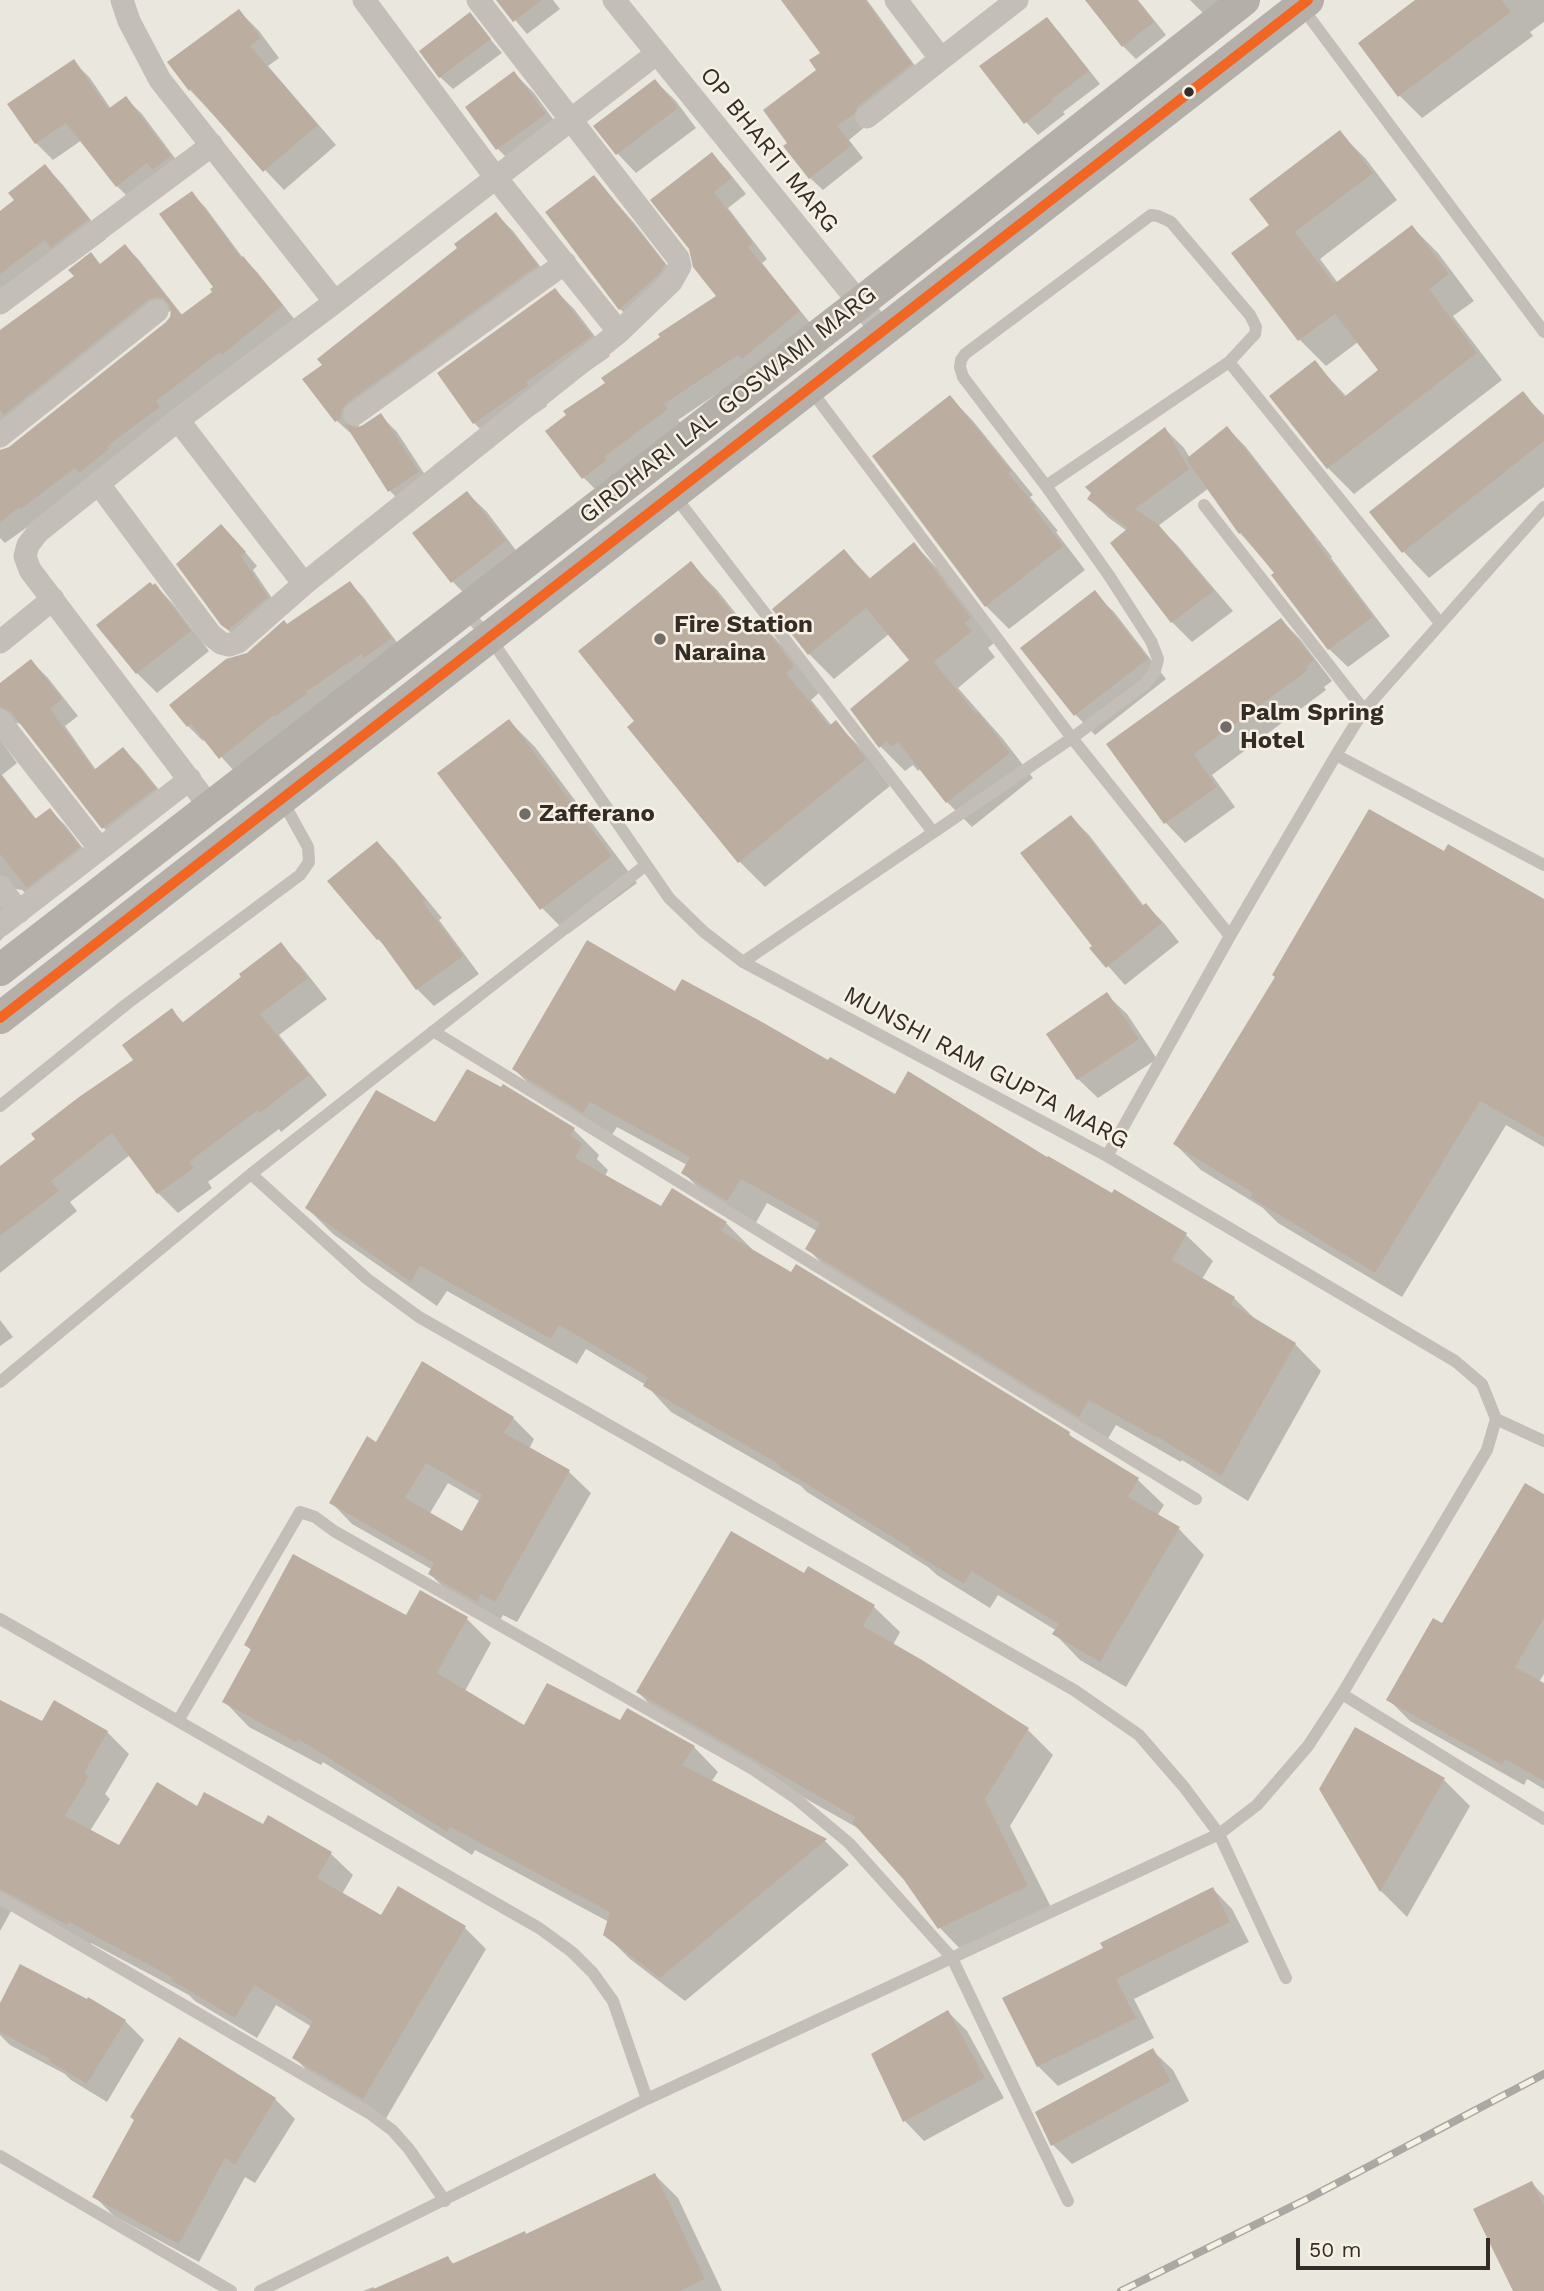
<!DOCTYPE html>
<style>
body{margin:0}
#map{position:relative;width:1544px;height:2291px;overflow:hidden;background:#eae7df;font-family:"Work Sans",sans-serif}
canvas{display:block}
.scale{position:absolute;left:1296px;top:2238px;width:194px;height:32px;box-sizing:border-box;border:4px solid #332c27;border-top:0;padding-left:9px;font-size:21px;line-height:24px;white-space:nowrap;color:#332c27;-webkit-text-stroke:5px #f7f1e5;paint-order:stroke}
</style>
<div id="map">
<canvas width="1544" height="2291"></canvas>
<div class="scale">50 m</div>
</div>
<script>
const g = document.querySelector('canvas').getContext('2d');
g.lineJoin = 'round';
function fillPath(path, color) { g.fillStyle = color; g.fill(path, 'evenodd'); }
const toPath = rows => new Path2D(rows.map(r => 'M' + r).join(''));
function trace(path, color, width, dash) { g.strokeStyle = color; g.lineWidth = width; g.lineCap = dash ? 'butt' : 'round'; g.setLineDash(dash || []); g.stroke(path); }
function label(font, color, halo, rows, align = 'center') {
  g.font = font + ' "Work Sans",sans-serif'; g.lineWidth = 5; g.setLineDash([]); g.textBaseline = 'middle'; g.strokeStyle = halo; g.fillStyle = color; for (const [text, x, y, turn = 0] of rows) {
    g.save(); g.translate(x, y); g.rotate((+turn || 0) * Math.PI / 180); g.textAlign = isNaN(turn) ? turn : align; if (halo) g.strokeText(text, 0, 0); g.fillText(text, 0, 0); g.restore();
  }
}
fillPath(toPath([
 [498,0,553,0,560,9,527,34],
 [783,0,867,0,924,78,849,140,863,158,823,190,810,178,790,143,818,70,822,53],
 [1087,0,1138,0,1166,35,1136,59,1123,46],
 [1190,0,1229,0,1207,17],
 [1418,0,1544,0,1544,22,1530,32,1533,36,1422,118,1400,96,1360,43],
 [239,11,259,31,279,58,268,66,336,145,284,190,190,90],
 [470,15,502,53,453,89,440,77],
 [1046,19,1059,32,1100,84,1063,112,1065,114,1038,135,1026,122],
 [74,62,90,78,111,109,125,98,142,114,186,173,134,203,117,186,82,140,53,160,36,143,10,105],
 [514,73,534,93,564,134,517,168,498,149,467,108],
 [655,81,675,100,696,128,636,173,617,153],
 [1340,133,1366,159,1397,200,1320,259,1338,283,1412,227,1438,253,1474,301,1453,316,1502,380,1354,494,1328,468,1272,396,1315,363,1347,397,1380,371,1358,342,1326,366,1300,340,1234,254,1271,226],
 [712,154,727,170,746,194,728,208,767,259,762,263,814,328,678,420,682,425,599,493,583,477,607,383,719,296],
 [45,166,63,185,106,239,71,265,64,258,0,306,0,213,16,201],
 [594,177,635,224,677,278,633,321,620,309],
 [191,193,205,207,243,258,257,272,295,320,90,482,5,543,0,538,0,452,10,448,167,323,172,316,171,311,163,314,1,445,0,450,0,337,125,246,139,260,183,316,214,292,215,288],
 [496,214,513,231,553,283,364,419,359,425,358,429,380,415,397,432,435,490,407,508,390,491,355,437,337,421,305,380,324,365,460,248],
 [555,290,574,309,610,356,545,402,547,406,494,443,474,423],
 [1523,394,1544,415,1544,487,1429,578,1403,551],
 [950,397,973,421,1033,495,1030,497,1058,531,1056,532,1085,570,1009,629,986,606],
 [1227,428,1245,446,1332,557,1331,558,1390,636,1348,667,1329,649,1276,574,1240,533,1209,488,1158,526,1177,545,1233,611,1192,642,1172,622,1127,531,1109,518,1089,499,1165,429,1184,448,1190,458],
 [467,493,487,512,524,561,472,601,453,582,415,533],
 [234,539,257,566,253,570,280,610,236,638,222,624],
 [914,544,938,569,994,643,988,648,995,657,958,688,1003,739,1033,778,972,827,947,802,921,768,918,771,913,765,905,771,880,746,912,661,889,634,834,679,809,654,775,609,844,551,871,579],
 [691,564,717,590,749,630,759,622,785,648,819,693,811,700,832,726,836,723,862,749,890,786,765,887,739,861],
 [350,583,364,598,405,653,235,772,205,739,203,741,188,726,248,654],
 [155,585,174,605,209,651,157,693,137,673,99,625],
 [1094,593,1114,612,1166,679,1095,735,1076,715,1023,649],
 [1281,620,1300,639,1332,681,1324,687,1326,690,1212,775,1235,807,1185,843,1166,823,1109,744],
 [31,661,48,678,78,716,65,726,96,770,123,749,140,766,171,805,120,845,104,828,22,724,16,723,7,727,2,742,17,763,2,775,37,820,50,810,66,826,95,864,39,907,22,890,16,889,9,892,14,926,0,941,0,685],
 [509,721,535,747,637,883,568,934,542,908],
 [1071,817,1089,835,1144,906,1146,905,1164,923,1179,942,1125,985,1092,948,1095,946],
 [377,843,394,860,442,918,439,920,479,974,434,1006,417,989,389,950,378,939],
 [1445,854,1544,901,1544,1147,1506,1125,1402,1297,1278,1223,1263,1208,1201,1170,1175,1144],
 [280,945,300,965,327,999,279,1035,327,1095,281,1132,279,1129,208,1182,212,1188,178,1213,158,1193,130,1155,70,1202,77,1211,0,1273,0,1168,136,1060,172,1011,184,1023],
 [676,994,828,1063,896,1096,1047,1160,1112,1195,1114,1192,1186,1235,1213,1261,1202,1279,1234,1298,1259,1323,1295,1344,1321,1371,1248,1501,1182,1460,1181,1462,1116,1425,1106,1442,833,1275,807,1248,817,1231,767,1203,754,1226,709,1199,683,1172,687,1165,617,1127,610,1138,540,1095,514,1069],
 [1107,995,1127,1014,1157,1059,1098,1098,1078,1079],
 [436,1125,574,1130,599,1155,597,1159,608,1170,605,1176,662,1209,726,1223,752,1249,751,1250,1069,1434,1078,1443,1138,1480,1164,1505,1157,1516,1179,1529,1204,1555,1126,1687,1080,1660,1055,1634,1057,1631,998,1595,990,1608,937,1575,928,1567,807,1492,801,1486,671,1412,646,1385,586,1349,577,1364,447,1291,437,1306,333,1234,307,1208],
 [0,1320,13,1337,0,1346],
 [513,1418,534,1439,529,1449,569,1472,591,1493,517,1622,503,1615,499,1622,452,1596,430,1574,433,1570,352,1524,331,1502,376,1444],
 [448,1483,481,1502,463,1533,430,1513],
 [1544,1496,1544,1674,1539,1682,1544,1685,1544,1789,1527,1779,1524,1785,1410,1721,1389,1700],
 [809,1569,874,1607,900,1632,893,1645,1028,1730,1053,1755,1010,1826,1053,1911,965,1954,940,1928,905,1879,863,1831,663,1718,638,1692,805,1576],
 [406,1617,467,1619,491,1643,465,1691,525,1727,620,1723,694,1747,718,1772,711,1782,825,1841,849,1865,685,2001,630,1959,605,1934,609,1922,475,1850,472,1855,323,1762,321,1765,249,1727,225,1702,252,1651,246,1645],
 [0,1702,43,1724,55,1702,107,1732,129,1754,105,1794,110,1799,90,1831,120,1848,197,1808,264,1826,269,1817,331,1854,353,1875,342,1894,381,1917,465,1928,486,1949,385,2120,315,2079,294,2057,312,2027,276,2005,257,2038,195,2001,189,1995,91,1943,89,1946,14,1906,0,1931],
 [1356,1729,1444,1780,1470,1806,1407,1917,1381,1891,1321,1789],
 [1213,1889,1232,1909,1249,1942,1134,1999,1154,2038,1058,2086,1038,2066,1105,1948],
 [0,2007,125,2021,144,2040,107,2102,71,2080,65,2074,10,2045,0,2035],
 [948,2012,967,2031,1004,2098,924,2141,905,2121],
 [1153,2051,1173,2070,1189,2101,1072,2164,1053,2145],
 [275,2099,295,2119,255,2183,245,2177,199,2262,114,2216,94,2196],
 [655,2175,678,2198,722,2291,363,2291,373,2287,376,2290,448,2258,454,2264,526,2235],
 [1532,2183,1544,2196,1544,2291,1515,2291]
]), '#0003');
fillPath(toPath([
 [496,0,542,0,513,22],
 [781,0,865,0,912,64,858,106,854,114,837,126,852,145,809,179,783,146,787,143,763,110,816,70,809,60,820,53],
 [1085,0,1137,0,1154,22,1122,47],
 [1415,0,1502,0,1511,12,1398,97,1358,43],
 [239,9,261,38,250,46,318,125,263,172,191,89,189,91,167,62],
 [470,12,491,39,439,78,419,51],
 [1047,17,1089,71,1052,99,1053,101,1024,124,979,66],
 [74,59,108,109,126,96,171,156,152,170,147,163,116,187,66,123,35,144,7,104],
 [514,71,546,114,496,150,465,107],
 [655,79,678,108,616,155,593,126],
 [1340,130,1373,173,1295,232,1334,284,1412,225,1449,274,1429,289,1477,353,1327,469,1269,396,1315,360,1344,397,1378,370,1335,314,1298,341,1231,253,1269,225,1249,199],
 [712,152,732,178,714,192,753,243,748,247,800,311,742,359,738,355,664,404,668,409,604,457,607,460,582,479,545,431,566,415,563,411,605,383,601,378,660,337,658,334,716,296,693,267,689,249,650,200],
 [45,164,89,219,51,248,45,240,0,274,0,211,14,200,8,193],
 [594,175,665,264,660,273,619,310,545,212],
 [192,191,241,258,243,256,283,305,222,355,220,352,156,401,160,407,107,446,109,449,79,473,75,468,21,509,20,507,0,522,0,450,9,447,166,322,170,317,171,310,168,303,163,298,156,297,148,300,4,415,0,410,0,330,74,276,68,270,91,252,100,264,125,244,181,315,212,292,210,289,213,287,159,214],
 [496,212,538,265,347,403,342,409,341,416,344,423,356,428,363,425,381,413,419,472,388,492,341,418,335,422,302,379,322,365,317,359,457,248,454,244],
 [555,288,592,336,526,382,529,385,473,424,437,373],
 [1523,391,1544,418,1544,441,1402,553,1369,512],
 [950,395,1011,471,1008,473,1036,507,1034,508,1063,546,985,607,872,456],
 [1227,426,1315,537,1314,539,1373,617,1328,650,1271,575,1274,573,1241,532,1239,534,1186,459],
 [1165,427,1189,469,1135,509,1158,524,1214,591,1171,623,1110,543,1128,528,1087,499,1091,493,1085,487],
 [467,491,506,541,451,583,412,533],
 [221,524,246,552,241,556,268,597,228,630,221,625,176,564],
 [914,542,971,618,965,623,972,631,934,662,976,714,978,712,1010,753,946,803,898,742,892,747,887,741,879,748,850,709,909,660,866,608,808,655,772,609,844,549,869,579],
 [691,561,746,630,759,620,794,666,786,673,829,726,836,720,866,759,738,863,627,727,634,721,578,651],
 [350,581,392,638,364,658,361,654,306,692,307,694,275,717,274,715,219,759,191,724,187,727,169,705,226,659,247,653,284,620,287,624],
 [150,582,153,585,155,583,191,631,136,674,96,625],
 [1095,590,1148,659,1074,716,1020,648],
 [1281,618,1314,660,1306,667,1308,670,1194,754,1217,787,1164,824,1106,744],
 [31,659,62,699,50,709,94,770,123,747,156,788,102,829,11,712,0,707,0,683],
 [509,719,612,856,540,910,437,773],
 [0,774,35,819,50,808,80,847,27,888,0,854],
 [1369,809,1444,851,1448,844,1544,899,1544,1137,1480,1101,1375,1273,1250,1197,1253,1193,1173,1144,1275,977,1272,975],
 [1071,815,1142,906,1146,903,1162,923,1106,968,1089,948,1092,946,1020,853],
 [377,841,426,900,423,902,463,956,416,990,379,939,377,940,327,881],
 [587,940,675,991,682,979,762,1022,828,1060,830,1057,895,1094,908,1071,1047,1157,1048,1156,1112,1193,1114,1189,1187,1233,1172,1260,1235,1297,1231,1304,1296,1343,1221,1476,1156,1436,1155,1437,1089,1400,1079,1417,805,1249,820,1223,741,1179,727,1201,681,1173,690,1157,590,1102,583,1113,512,1069],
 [281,942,308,978,260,1014,309,1075,260,1113,258,1110,189,1162,194,1168,157,1194,112,1133,51,1181,59,1191,0,1236,0,1166,35,1139,31,1134,79,1097,133,1060,122,1045,172,1008,182,1023,241,977,239,974],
 [1107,992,1139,1039,1077,1080,1046,1034],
 [467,1069,501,1087,503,1084,575,1128,570,1136,583,1143,575,1158,661,1206,672,1188,727,1222,721,1231,791,1272,796,1264,1070,1432,1069,1435,1139,1478,1128,1497,1180,1527,1100,1662,1052,1634,1059,1624,971,1571,964,1584,909,1550,910,1548,779,1467,780,1465,643,1386,648,1377,559,1325,551,1339,420,1266,411,1282,305,1208,376,1090,435,1122],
 [422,1361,514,1417,504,1433,570,1470,495,1602,481,1594,477,1602,428,1574,434,1563,329,1503,367,1436,376,1442],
 [426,1463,482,1495,462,1531,405,1498],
 [1525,1483,1544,1494,1544,1618,1515,1667,1544,1683,1544,1781,1505,1759,1502,1765,1386,1700,1433,1618,1442,1623],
 [731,1531,804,1573,808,1566,875,1605,863,1626,922,1660,1029,1728,985,1799,1028,1886,938,1929,904,1880,852,1822,855,1817,636,1692],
 [293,1554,406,1615,420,1590,468,1617,437,1673,524,1725,547,1683,620,1720,627,1708,695,1746,682,1765,827,1839,660,1978,603,1935,610,1912,450,1827,447,1832,298,1739,296,1742,222,1702,251,1649,244,1645],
 [0,1700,42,1721,54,1700,108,1731,84,1773,89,1776,65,1816,119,1845,157,1782,197,1806,204,1792,263,1824,268,1815,332,1852,317,1878,381,1915,398,1886,466,1926,363,2099,292,2058,313,2021,254,1985,235,2018,171,1980,173,1978,69,1922,67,1925,0,1889],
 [1355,1727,1445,1778,1380,1892,1319,1789],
 [1213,1887,1230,1922,1116,1979,1136,2018,1037,2067,1002,1998,1103,1948,1100,1943],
 [20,1964,87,1999,88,1997,126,2020,87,2084,49,2061,50,2059,0,2032,0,2003],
 [948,2010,985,2078,903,2122,871,2054],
 [179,2037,276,2098,235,2165,225,2158,179,2244,92,2197,134,2120,130,2117],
 [1153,2048,1171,2081,1051,2146,1035,2112],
 [655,2173,705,2279,680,2291,369,2291,448,2256,452,2264,525,2231,526,2234],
 [1532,2181,1544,2206,1544,2291,1513,2291,1473,2209]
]), '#bcada1');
trace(toPath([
 [1301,6,1544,332],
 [810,389,1072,738,1230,936],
 [1046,486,1229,362],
 [674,495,933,832],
 [1204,505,1364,710],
 [1544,507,1364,710,1336,755,1544,865],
 [464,610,490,638,669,898,704,932,743,962,1107,1156,1455,1361,1482,1384,1496,1419,1544,1441],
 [646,865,251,1174,366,1278,419,1317,1074,1690,1139,1735,1184,1787,1219,1834,1286,1978],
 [743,962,1072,738,1145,684,1155,671,1158,659,1151,641,1110,577,1046,486,963,377,960,367,961,360,965,354,1151,215,1158,216,1171,222,1250,315,1256,327,1255,334,1229,362,1440,623],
 [433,1031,1196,1499],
 [0,1106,128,1003,300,875,309,862,308,847,282,800],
 [1107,1156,1230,936,1336,755],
 [0,1382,251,1174],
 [0,1619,539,1928,572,1952,593,1973,613,2001,647,2099],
 [1342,1694,1544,1819],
 [178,1721,300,1512,315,1517,334,1531,751,1768,794,1797,849,1843,952,1958,1068,2201],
 [0,1898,369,2113,392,2130,409,2149,445,2201],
 [0,2156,231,2291],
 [260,2291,647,2099,1219,1834,1257,1805,1308,1746,1342,1694,1487,1450,1496,1419]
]), '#c3beb8', 12);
trace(toPath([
 [122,0,129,21,160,80,335,302],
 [478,0,678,258,680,266,671,282,619,332],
 [614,0,883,332],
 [941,59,1017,0],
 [867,117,941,59,896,0],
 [0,303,212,145],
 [355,414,565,263],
 [178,420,304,584],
 [0,436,157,311],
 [98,483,211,635,221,643,229,645,238,642,304,584,619,332,496,178,364,0],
 [0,642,53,599],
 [0,721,100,849,190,779],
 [210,807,30,570,25,556,28,545,38,532,178,420,335,302,656,54],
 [0,887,19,912],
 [0,926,100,849]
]), '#c3beb8', 23);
trace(toPath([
 [0,970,860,303,1244,0],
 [0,1018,1308,0]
]), '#b4afa9', 32);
const rail = toPath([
 [1121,2291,1307,2199,1544,2074]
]);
trace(rail, '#aba7a2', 8);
trace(rail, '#f7f1e5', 5, [16]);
trace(toPath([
 [0,1018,1308,0]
]), '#f26522', 10);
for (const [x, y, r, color] of [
 [1189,92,6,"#332c27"],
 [660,639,7,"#736d67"],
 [1226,727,7,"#736d67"],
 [525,814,7,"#736d67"]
]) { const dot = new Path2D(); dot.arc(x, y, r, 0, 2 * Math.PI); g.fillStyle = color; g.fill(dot); trace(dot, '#f7f1e5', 2.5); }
label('24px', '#332c27', '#f7f1e5', [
 ["OP BHARTI MARG",769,150,51],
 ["GIRDHARI LAL GOSWAMI MARG",728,405,-38],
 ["MUNSHI RAM GUPTA MARG",986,1068,28]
]);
label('bold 24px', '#332c27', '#f7f1e5', [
 ["Fire Station",674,625],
 ["Naraina",674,653],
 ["Palm Spring",1240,713],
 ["Hotel",1240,741],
 ["Zafferano",539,814]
], 'left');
</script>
